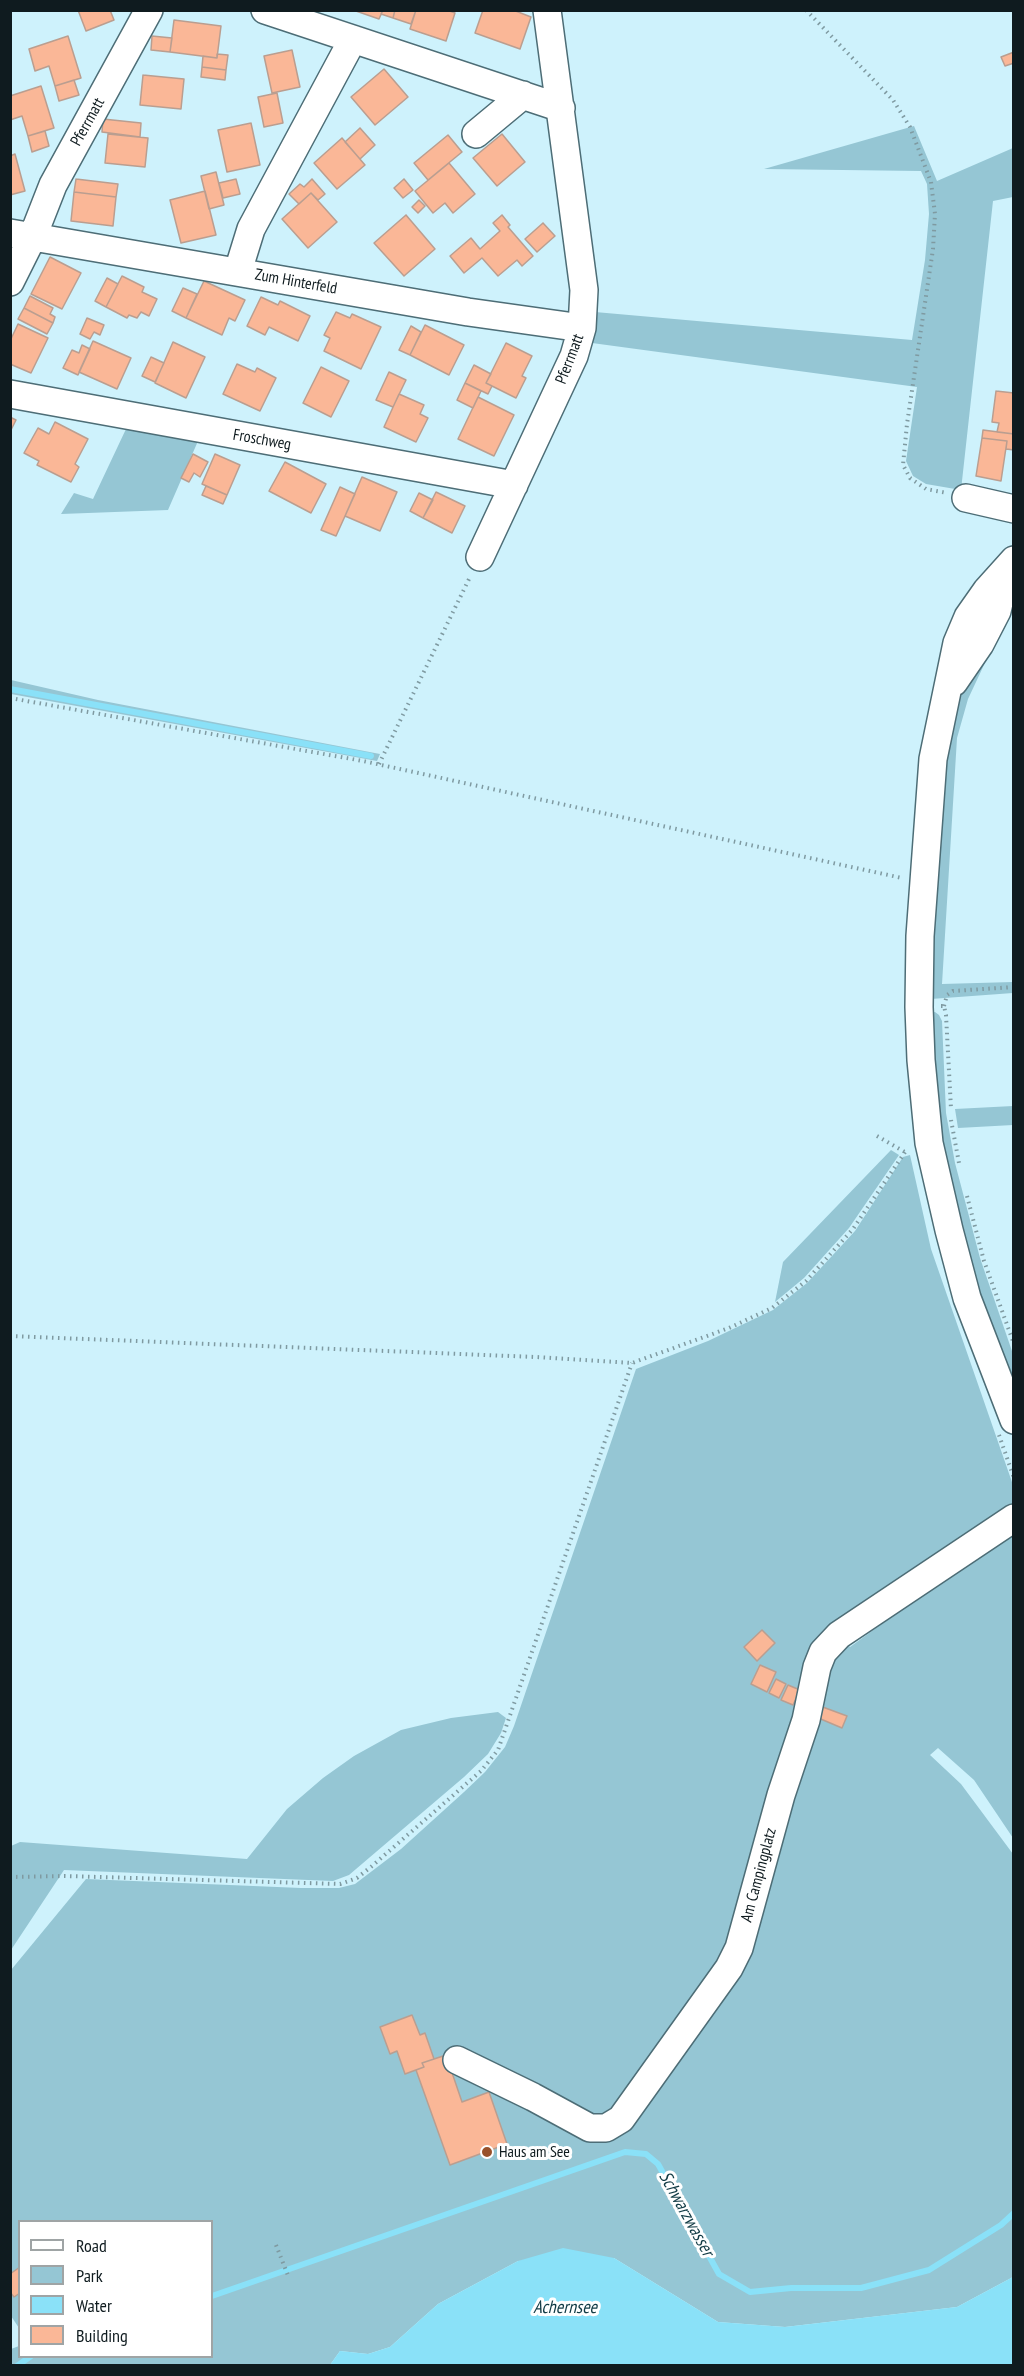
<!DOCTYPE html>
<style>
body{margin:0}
#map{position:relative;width:1024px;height:2376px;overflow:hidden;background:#cef2fc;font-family:"PT Sans Narrow",sans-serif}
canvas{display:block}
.frame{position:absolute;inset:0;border:12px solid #0f1b1f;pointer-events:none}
.legend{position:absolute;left:18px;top:2220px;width:195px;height:138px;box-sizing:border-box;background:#fff;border:2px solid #9fa4a5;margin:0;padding:8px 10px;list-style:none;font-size:18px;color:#0f1b1f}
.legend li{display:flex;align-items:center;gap:12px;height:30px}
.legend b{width:30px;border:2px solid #9fa4a5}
</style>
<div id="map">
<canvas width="1024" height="2376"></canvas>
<div class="frame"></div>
<ul class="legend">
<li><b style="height:8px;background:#fff"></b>Road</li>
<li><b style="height:16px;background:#95c6d4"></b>Park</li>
<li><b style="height:16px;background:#8ae1f8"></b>Water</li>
<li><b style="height:16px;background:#fab797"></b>Building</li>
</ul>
</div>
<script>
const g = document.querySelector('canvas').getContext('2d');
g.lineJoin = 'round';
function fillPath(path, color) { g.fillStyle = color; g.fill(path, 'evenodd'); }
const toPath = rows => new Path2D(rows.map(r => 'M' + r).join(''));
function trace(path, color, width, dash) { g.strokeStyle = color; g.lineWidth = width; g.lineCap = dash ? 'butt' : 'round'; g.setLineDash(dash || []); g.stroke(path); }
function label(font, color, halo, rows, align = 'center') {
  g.font = font + ' "PT Sans Narrow",sans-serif'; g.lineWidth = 6; g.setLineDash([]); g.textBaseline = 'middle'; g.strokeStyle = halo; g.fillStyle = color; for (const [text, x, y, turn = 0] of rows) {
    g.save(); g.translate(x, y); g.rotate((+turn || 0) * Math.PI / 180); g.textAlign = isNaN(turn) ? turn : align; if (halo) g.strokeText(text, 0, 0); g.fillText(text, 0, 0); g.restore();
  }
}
fillPath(toPath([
 [914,126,937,181,1013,148,1013,197,993,201,961,490,926,484,913,476,906,461,917,387,592,343,595,312,912,340,925,260,929,214,927,184,921,171,764,169],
 [126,429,198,441,168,510,61,514,74,493,93,499],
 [1013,586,1013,603,968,699,957,738,942,984,1013,982,1013,993,931,999,931,910,940,786,960,694],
 [11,680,98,700,380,754,377,761,11,694],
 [935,1012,939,1015,942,1021,946,1113,955,1163,980,1258,1013,1354,1013,1395,981,1305,936,1137,928,1013],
 [1013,1106,1013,1125,958,1128,955,1109],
 [891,1150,899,1155,849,1228,804,1278,775,1302,783,1262],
 [910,1155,931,1249,1013,1485,1013,1506,839,1635,850,1647,1013,1528,1013,1838,974,1780,938,1748,930,1755,961,1784,1013,1854,1013,2277,957,2307,785,2327,718,2322,614,2258,518,2261,438,2304,390,2347,368,2354,340,2351,330,2365,11,2365,11,2349,19,2346,20,2356,212,2356,212,2222,20,2222,19,2328,11,2316,11,1970,86,1879,301,1888,339,1888,355,1884,401,1849,464,1792,485,1772,505,1747,514,1726,636,1369,708,1341,773,1310,807,1283,855,1231,903,1157],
 [498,1712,506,1718,501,1733,488,1754,464,1777,349,1875,333,1881,64,1870,11,1950,11,1846,20,1842,247,1859,287,1809,323,1778,354,1756,401,1730,451,1718]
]), '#95c6d4');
fillPath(toPath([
 [563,2248,614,2258,718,2322,785,2327,957,2307,1013,2277,1013,2365,330,2365,340,2351,368,2354,390,2347,438,2304,518,2261]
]), '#8ae1f8');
trace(toPath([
 [10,689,371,756],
 [212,2296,625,2152,646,2154,658,2164,719,2274,750,2292,791,2288,861,2288,929,2270,1001,2225,1014,2213],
 [17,2366,31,2356]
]), '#8ae1f8', 6);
const building = toPath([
 [78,10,110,10,114,20,86,31,78,10],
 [353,10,383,10,379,19,353,10],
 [383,10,395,10,393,18,381,14,383,10],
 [395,10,416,10,411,24,393,18,395,10],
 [416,10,447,10,455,13,446,41,410,29,416,10],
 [483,10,513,10,531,17,520,49,475,33,483,10],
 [174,20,221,26,217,58,170,52,174,20],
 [68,36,81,78,55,86,49,66,35,71,29,49,68,36],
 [152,36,172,38,170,52,151,50,152,36],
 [292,50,300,87,272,93,264,56,292,50],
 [1014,52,1014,63,1005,66,1001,57,1014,52],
 [217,54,228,55,226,70,202,67,203,56,217,58,217,54],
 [202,67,226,70,225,80,201,77,202,67],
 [384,69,408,97,375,125,351,97,384,69],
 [143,75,184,79,181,109,140,105,143,75],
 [74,80,79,95,59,101,55,86,74,80],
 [41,86,54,128,28,136,22,116,10,120,10,96,41,86],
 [277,93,283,123,264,127,258,97,277,93],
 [103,119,141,123,140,137,102,132,103,119],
 [251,123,260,165,227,172,218,130,251,123],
 [360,128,375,145,360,159,345,142,360,128],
 [45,131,49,146,32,152,28,136,45,131],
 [108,134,148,138,145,167,105,163,108,134],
 [502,134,525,162,497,186,473,158,502,134],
 [448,135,462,152,428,180,414,163,448,135],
 [342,138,365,165,337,189,314,163,342,138],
 [15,154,25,191,10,195,10,156,15,154],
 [449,163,475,194,453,213,445,203,433,213,415,191,449,163],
 [216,172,224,205,209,209,201,176,216,172],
 [76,179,118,184,116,197,74,192,76,179],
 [236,179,240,194,223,198,219,183,236,179],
 [312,179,325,194,318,200,311,193,299,204,289,194,300,184,304,187,312,179],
 [404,179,413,190,403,198,394,188,404,179],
 [205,191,216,235,181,243,170,200,205,191],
 [74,192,116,197,113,226,71,221,74,192],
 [311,193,337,222,308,248,282,219,311,193],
 [419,200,425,206,418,213,412,207,419,200],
 [406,215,435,249,404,276,374,243,406,215],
 [502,215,510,225,508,227,533,256,522,266,517,260,498,276,482,258,464,273,450,256,471,238,480,249,500,231,493,223,502,215],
 [543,223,555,236,537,252,525,239,543,223],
 [50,257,81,273,62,309,31,294,50,257],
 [122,276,144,287,142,292,157,299,149,316,141,312,137,318,129,315,127,318,106,307,122,276],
 [107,278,118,284,106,307,95,301,107,278],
 [204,281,245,300,235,321,229,318,222,335,186,318,204,281],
 [183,288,197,294,186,318,172,311,183,288],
 [30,296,53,308,50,314,55,317,53,323,24,308,30,296],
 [261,297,278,305,280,301,310,316,298,341,269,327,265,335,247,326,261,297],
 [24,308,53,323,47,334,18,319,24,308],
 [336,312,350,318,352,314,381,327,361,369,324,351,330,338,324,335,336,312],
 [87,318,104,325,100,335,94,332,90,339,80,334,87,318],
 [18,324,48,338,31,373,10,364,10,341,18,324],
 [425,325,464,345,449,375,410,355,425,325],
 [411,326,421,332,410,355,399,350,411,326],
 [93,341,131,358,117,389,79,372,93,341],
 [173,342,205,357,186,398,155,383,173,342],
 [506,343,532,356,522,376,526,378,516,398,486,383,506,343],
 [82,345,90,349,78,375,63,368,72,350,79,353,82,345],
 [151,357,164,363,155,382,142,376,151,357],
 [237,364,255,372,257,368,276,378,260,411,223,394,237,364],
 [474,365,491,374,486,383,492,386,488,394,465,383,474,365],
 [321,367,349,381,331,417,303,403,321,367],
 [389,372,406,380,393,407,376,400,389,372],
 [465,383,481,391,473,408,457,400,465,383],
 [996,391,1014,393,1014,434,997,432,999,423,992,422,996,391],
 [399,394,424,405,420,414,428,418,416,442,384,427,399,394],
 [478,397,514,415,494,456,458,439,478,397],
 [10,417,16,420,10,432,10,417],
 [55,422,88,439,75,464,79,467,71,482,37,465,39,461,24,453,38,428,49,434,55,422],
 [983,430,1014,434,1014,450,1006,449,1007,441,982,438,983,430],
 [982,438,1007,441,1001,481,976,476,982,438],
 [193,454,208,462,200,477,194,473,189,482,181,478,193,454],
 [215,454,240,465,227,495,202,484,215,454],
 [285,462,326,484,311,513,269,491,285,462],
 [362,477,397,492,380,531,345,516,362,477],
 [206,486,227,495,223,504,202,495,206,486],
 [340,487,355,494,336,536,321,530,340,487],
 [436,492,465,506,452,533,423,518,436,492],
 [419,493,433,500,423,518,410,511,419,493],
 [762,1630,775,1643,757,1661,744,1647,762,1630],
 [760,1665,776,1672,767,1692,751,1684,760,1665],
 [776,1679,786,1684,779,1698,769,1693,776,1679],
 [788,1685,800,1690,793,1705,781,1700,788,1685],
 [820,1706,847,1716,842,1728,816,1717,820,1706],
 [412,2015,420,2035,425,2033,434,2059,422,2063,424,2067,405,2074,397,2051,390,2054,380,2027,412,2015],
 [446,2055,462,2102,489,2092,507,2144,450,2165,416,2070,424,2067,422,2063,446,2055],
 [20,2267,20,2293,14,2297,10,2292,10,2274,20,2267]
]);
fillPath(building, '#fab797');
trace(building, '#ba9e90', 1.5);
const minor = toPath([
 [265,10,561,108],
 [476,134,523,95],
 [10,233,468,312,582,328],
 [238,271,251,229,353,39],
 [10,282,33,236,53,185,149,10],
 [10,394,514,485],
 [966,498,1014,509],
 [480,557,574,356,582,328,584,290,547,10],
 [1014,560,987,590,968,617,957,643,933,759,920,936,919,1007,921,1060,929,1143,949,1230,967,1298,1014,1420],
 [954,682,980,644,997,611,1006,574],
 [457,2060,533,2097,590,2128,606,2128,621,2119,729,1968,739,1948,781,1795,806,1720,817,1667,823,1652,839,1635,1014,1518]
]);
trace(minor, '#4d6d76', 30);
trace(toPath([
 [806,10,893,100,910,127,931,182,935,214,933,249,907,424,903,465,910,478,926,489,947,493],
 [10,698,363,761,902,878],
 [379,764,470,577],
 [941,1006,944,1006,946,1015,951,1109],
 [944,1006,947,995,953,991,1014,987],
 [951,1120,959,1163],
 [877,1136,905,1152],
 [967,1196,984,1261,1014,1344],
 [10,1336,536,1357,632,1363,729,1328,772,1308,806,1281,853,1229,905,1152,908,1150],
 [999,1435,1014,1478],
 [10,1877,65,1876,340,1884,357,1878,372,1866,481,1771,498,1750,632,1363],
 [276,2245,289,2278]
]), '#7f9aa1', 4, [1.5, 4.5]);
trace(minor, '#fff', 27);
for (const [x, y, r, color] of [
 [487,2152,6,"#98512b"]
]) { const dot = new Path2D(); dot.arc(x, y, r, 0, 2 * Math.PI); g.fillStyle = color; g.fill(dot); trace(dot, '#fff', 2); }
label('16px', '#0f1b1f', '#fff', [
 ["Pferrmatt",88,122,-61],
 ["Zum Hinterfeld",296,282,10],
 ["Pferrmatt",570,359,-69],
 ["Froschweg",262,440,10],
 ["Am Campingplatz",759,1875,-75]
]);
label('16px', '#0f1b1f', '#fff', [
 ["Haus am See",499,2152]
], 'left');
label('italic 18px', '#113b45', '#fff', [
 ["Schwarzwasser",686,2214,61],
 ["Achernsee",565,2308]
]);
</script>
